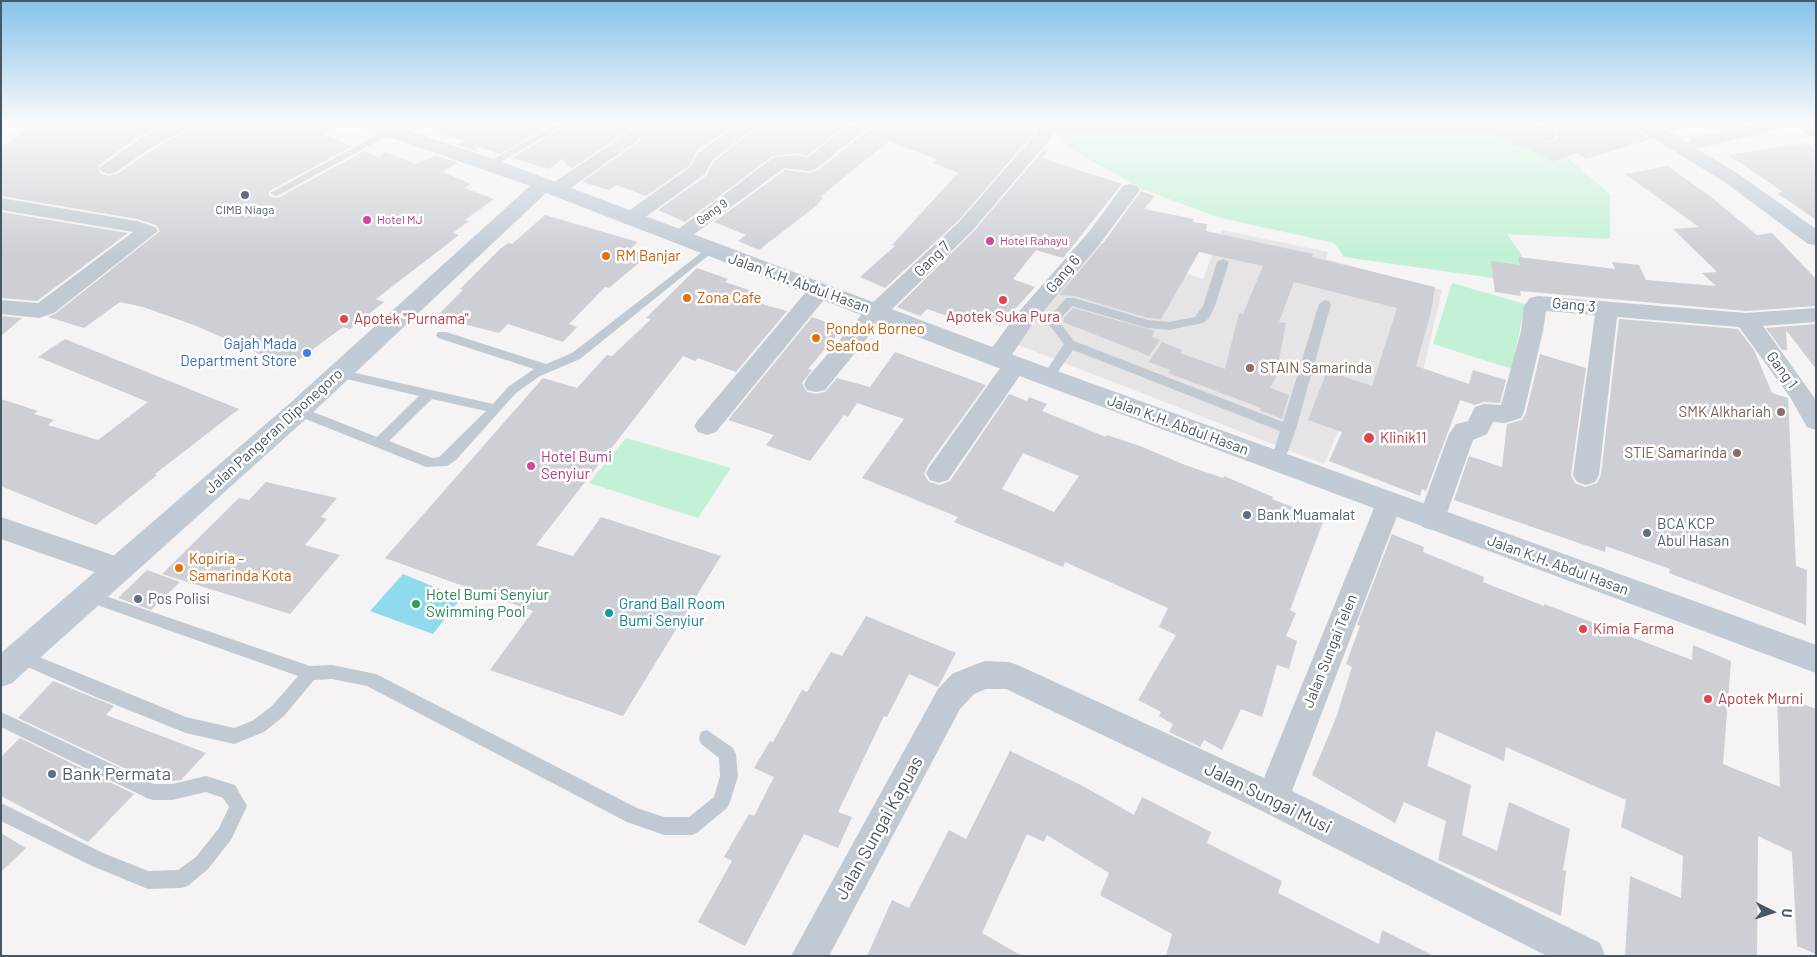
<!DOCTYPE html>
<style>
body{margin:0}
#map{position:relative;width:1817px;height:957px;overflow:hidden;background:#f5f3f3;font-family:Barlow,sans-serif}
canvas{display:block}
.frame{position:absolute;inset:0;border:2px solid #4a5661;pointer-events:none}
.north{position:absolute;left:1747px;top:887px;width:50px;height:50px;-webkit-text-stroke:4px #fff;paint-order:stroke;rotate:94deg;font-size:14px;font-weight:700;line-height:20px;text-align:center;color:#4a5661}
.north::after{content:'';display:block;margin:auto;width:18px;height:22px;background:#4a5661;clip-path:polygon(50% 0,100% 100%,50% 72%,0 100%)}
</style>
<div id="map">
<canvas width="1817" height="957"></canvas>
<div class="frame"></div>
<div class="north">U</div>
</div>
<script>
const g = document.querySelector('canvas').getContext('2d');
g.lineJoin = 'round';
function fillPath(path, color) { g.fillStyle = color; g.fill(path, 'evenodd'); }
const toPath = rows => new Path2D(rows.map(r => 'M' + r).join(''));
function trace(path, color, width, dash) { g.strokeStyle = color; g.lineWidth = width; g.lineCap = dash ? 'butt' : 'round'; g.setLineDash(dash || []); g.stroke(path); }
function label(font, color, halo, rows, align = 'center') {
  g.font = font + ' Barlow,sans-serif'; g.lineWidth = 5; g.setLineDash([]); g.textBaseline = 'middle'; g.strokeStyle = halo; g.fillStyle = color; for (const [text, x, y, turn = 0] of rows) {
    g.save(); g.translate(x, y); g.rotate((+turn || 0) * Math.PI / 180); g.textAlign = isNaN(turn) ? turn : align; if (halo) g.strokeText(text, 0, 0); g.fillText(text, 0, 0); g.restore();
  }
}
fillPath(toPath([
 [1222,230,1328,252,1326,259,1442,290,1413,413,1355,394,1324,464,1008,341,1093,240,1203,279]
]), '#e6e4e5');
fillPath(toPath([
 [1054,122,1518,122,1536,131,1610,194,1610,239,1507,234,1542,285,1344,257,1334,243,1217,217,1139,188,1068,147,1049,126],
 [1452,283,1525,304,1512,369,1433,344],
 [626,438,731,468,698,518,589,483]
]), '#c3f1d5');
fillPath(toPath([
 [403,574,461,598,433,634,370,611]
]), '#90daee');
fillPath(toPath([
 [37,122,169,122,139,136,98,166,100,173,108,176,117,174,155,148,192,128,196,122,345,122,322,134,353,146,269,191,269,195,274,198,280,197,364,151,379,157,386,152,416,164,436,155,458,163,442,172,471,184,464,188,494,199,465,220,469,221,453,233,459,235,376,299,384,302,350,329,343,327,289,367,194,325,143,307,120,302,84,328,48,317,55,314,160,231,156,225,137,219,1,196,1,147],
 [419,122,556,122,500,154,475,146,478,152,456,145,464,141,418,124],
 [572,122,641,122,571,169,562,159,549,169,512,158],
 [666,122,738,122,697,151,689,166,646,196,616,185,609,190,582,182],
 [763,122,851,122,807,156,798,153,773,156,685,222,658,210,706,176,714,161],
 [883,122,1036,122,1031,132,1034,133,958,221,885,288,860,277,895,246,892,245,958,173,933,163,938,160,889,141,820,197,823,198,816,206,759,250,738,241,746,235,714,222,785,170,809,173,817,171,867,131,878,128],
 [1463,122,1506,122,1510,128,1546,143,1556,140,1558,136,1556,130,1535,122,1629,122,1632,128,1651,139,1586,159,1577,153,1552,162,1527,147,1524,149],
 [1656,122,1692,122,1692,126,1673,132],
 [1806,143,1816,150,1816,220,1777,193,1783,192,1728,155],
 [1045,148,1049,149,1042,158,1122,184,1063,258,1036,250,1013,279,1035,287,1000,326,966,312,959,320,927,309,920,316,897,307,974,231],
 [1668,166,1711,197,1757,235,1772,233,1816,279,1816,306,1746,311,1520,291,1521,296,1495,292,1491,261,1520,265,1518,257,1615,269,1612,262,1639,265,1646,280,1716,286,1702,273,1717,272,1673,229,1699,227,1625,174],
 [1141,191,1155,196,1144,209,1194,219,1193,222,1207,224,1206,231,1313,254,1312,257,1435,287,1431,312,1416,366,1469,384,1473,370,1506,380,1500,403,1484,402,1475,405,1460,400,1426,491,1422,489,1420,496,1329,461,1342,432,1308,420,1327,371,1372,386,1397,308,1294,282,1279,322,1286,323,1276,377,1270,388,1289,395,1282,419,1260,410,1261,408,1168,373,1170,370,1149,362,1162,342,1182,350,1180,353,1225,369,1239,313,1243,314,1263,266,1199,252,1161,319,1148,318,1075,296,1059,295,1104,242],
 [1,212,128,233,37,301,1,298],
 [545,215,638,242,630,249,647,256,609,288,605,287,569,324,577,327,563,342,508,324,499,333,436,317,463,290,460,289,500,249,508,243,512,244],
 [697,268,728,279,725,282,758,293,751,301,787,311,736,372,698,358,695,361,683,356,536,545,573,556,601,517,721,556,623,716,490,670,533,611,385,558,543,378,577,388,607,355,612,356,651,319,646,318],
 [1073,308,1155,331,1152,337,1160,340,1149,356,1063,322,1064,318],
 [1,316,22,318,1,336],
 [812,317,843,328,808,369,812,370,802,383,807,392,816,394,825,392,837,378,870,387,895,352,986,385,928,465,924,474,929,482,940,485,950,481,1009,394,1027,401,1029,397,1047,404,1042,411,1106,437,1107,435,1140,446,1185,465,1223,478,1224,476,1273,497,1272,499,1324,519,1290,610,1296,613,1286,636,1297,641,1289,669,1277,665,1262,717,1241,709,1222,750,1204,740,1200,747,1169,732,1173,724,1159,716,1161,712,1138,700,1176,635,1159,627,1168,608,1065,562,1063,567,954,522,958,517,862,478,904,419,857,403,848,417,844,415,810,461,766,445,774,435,728,420],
 [1023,453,1079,476,1054,512,1002,489],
 [1619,319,1738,329,1754,350,1772,393,1788,398,1796,566,1807,570,1806,625,1669,573,1670,569,1606,546,1605,552,1454,500,1469,456,1502,467,1507,424,1522,420,1526,413,1540,354,1586,368,1571,475,1575,483,1585,487,1597,483,1601,475],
 [1816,324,1816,369,1786,330,1787,350,1782,350,1766,328],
 [65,339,239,409,155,474,157,475,96,525,1,486,1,399,38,411,34,414,54,420,48,425,98,440,148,402,38,357],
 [266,482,337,498,321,517,327,519,305,545,340,555,290,614,162,574,239,498,249,500],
 [1392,534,1424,547,1423,552,1484,577,1483,582,1544,606,1544,604,1692,660,1693,645,1731,661,1723,764,1780,787,1777,694,1816,709,1816,954,1797,946,1792,852,1758,836,1757,956,1625,956,1630,876,1681,898,1683,856,1621,827,1626,800,1506,747,1504,761,1436,731,1427,766,1471,785,1462,835,1497,851,1509,802,1570,829,1563,870,1566,871,1561,916,1438,860,1446,821,1404,802,1395,823,1312,775,1336,718,1352,667,1346,664,1360,626,1357,625],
 [147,570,180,582,151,610,118,598],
 [866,616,956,653,938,687,909,674,887,717,884,716,838,812,852,817,838,848,804,834,745,946,698,922,732,861,724,857,749,814,754,816,774,777,754,768,770,741,773,742,802,690,807,692,831,652,842,656],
 [53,681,114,706,106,715,206,753,181,780,167,782,160,779,154,782,18,718],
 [20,738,134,794,88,842,1,796,1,757],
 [1010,751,1081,785,1134,815,1142,797,1211,832,1207,843,1282,881,1278,893,1379,944,1382,930,1434,956,1166,956,1172,934,1100,895,1109,873,1047,835,1044,842,1027,834,982,933,1022,956,867,956,892,900,909,908,949,830,966,839],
 [1,833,26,848,1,872]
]), '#cdcfd5');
fillPath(toPath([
 [559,122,570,122,494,166,485,164,559,122],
 [388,129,396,131,279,195,275,196,270,193,388,129],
 [710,246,716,249,714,251,580,359,540,376,516,393,456,460,447,466,426,467,293,414,292,411,298,406,303,408,377,437,419,396,334,376,332,373,338,369,493,404,508,387,534,369,438,338,436,335,438,332,446,332,546,364,572,353,710,246],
 [432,399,486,411,439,457,432,458,389,441,432,399],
 [1223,259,1229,262,1215,306,1209,318,1203,323,1169,330,1147,328,1072,306,1062,317,1061,324,1074,341,1283,422,1319,304,1325,300,1329,301,1331,304,1296,429,1283,465,1273,465,1271,461,1280,431,1073,350,1052,380,1044,380,1042,377,1064,344,1049,325,1050,316,1066,298,1074,298,1148,320,1169,322,1195,317,1203,306,1217,262,1223,259],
 [88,590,310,666,332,665,376,674,637,808,664,817,689,817,714,797,720,776,719,758,701,744,699,738,701,732,707,730,733,748,736,754,738,776,730,802,727,808,698,832,692,835,664,835,627,822,367,686,332,679,314,680,284,716,264,732,234,744,186,733,96,697,14,661,12,656,14,651,20,649,186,717,234,728,252,721,272,706,298,676,83,600,80,596,83,592,88,590],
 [1,712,154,784,172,784,206,776,235,785,247,806,231,840,208,869,188,886,181,888,148,889,92,866,1,821,1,803,103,853,148,871,178,870,196,857,219,828,229,807,223,798,206,792,172,800,153,800,147,798,1,727,1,712]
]), '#c1cad2');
fillPath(toPath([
 [172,122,194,122,191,126,154,146,116,172,109,174,102,172,99,168,140,138,172,122],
 [644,122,664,122,562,194,548,194,545,190,548,186,644,122],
 [741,122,761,122,713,160,705,174,637,223,630,225,623,223,620,219,623,215,690,167,698,153,741,122],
 [853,122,881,122,878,126,866,129,816,169,809,171,784,168,685,241,678,243,671,241,668,237,774,157,798,155,807,158,853,122],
 [1038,122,1056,122,1056,132,973,230,885,316,825,390,816,392,807,390,804,384,807,378,869,306,959,222,1038,131,1038,122],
 [1508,122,1531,122,1554,131,1556,135,1554,139,1547,141,1540,139,1511,126,1508,122],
 [1762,122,1813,122,1816,124,1816,137,1810,136,1792,122,1789,126,1697,149,1690,147,1688,143,1690,139,1762,122],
 [1130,184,1137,186,1140,190,1102,241,1032,325,1009,359,1015,357,1023,359,1027,365,1023,371,948,480,939,483,930,480,926,473,930,466,1003,364,997,366,989,364,985,358,989,352,1016,315,1088,233,1123,186,1130,184],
 [1,198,137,221,155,227,158,231,54,313,39,318,1,314,1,300,38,303,133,232,1,210,1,198],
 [819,284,827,286,830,291,827,296,716,432,707,435,698,432,694,426,698,420,811,286,819,284],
 [1538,296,1746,313,1816,308,1816,322,1763,326,1816,400,1816,430,1807,427,1790,397,1739,327,1617,317,1599,475,1595,482,1586,485,1577,482,1573,475,1595,315,1546,311,1543,331,1524,412,1521,418,1505,423,1493,422,1487,434,1473,440,1442,527,1432,530,1422,527,1418,519,1449,434,1456,424,1468,421,1475,407,1484,404,1501,405,1521,331,1524,306,1530,298,1538,296],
 [1389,493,1398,496,1402,503,1292,791,1600,943,1605,956,1547,956,1260,810,1006,689,986,689,974,694,960,709,829,956,791,956,938,689,952,674,974,665,985,661,1009,662,1020,666,1264,778,1376,503,1380,496,1389,493],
 [1,517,130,561,134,569,130,577,120,581,1,539,1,517]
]), '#c1cad2');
fillPath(toPath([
 [355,122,382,122,497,160,1024,359,1816,645,1816,673,1006,371,546,193,307,418,12,683,1,687,1,653,289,404,530,186,358,126,355,122],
 [1631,122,1653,122,1737,173,1816,229,1816,245,1808,244,1723,181,1633,126,1631,122]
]), '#c1cbd6');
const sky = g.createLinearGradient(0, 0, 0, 256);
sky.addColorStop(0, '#85c3ea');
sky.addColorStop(0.48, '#fafafa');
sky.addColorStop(1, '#fafafa00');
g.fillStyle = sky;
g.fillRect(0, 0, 1817, 256);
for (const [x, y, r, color] of [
 [245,195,5,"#5c6f8a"],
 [367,220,5,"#d1479c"],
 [990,241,5,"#d1479c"],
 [606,256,5,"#e8710a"],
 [687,298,5,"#e8710a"],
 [1003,300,5,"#e0444e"],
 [344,319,5,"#e0444e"],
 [816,338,5,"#e8710a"],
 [307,353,5,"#3f7fe0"],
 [1250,368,5,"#8d6e63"],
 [1781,412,5,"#8d6e63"],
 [1369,438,6,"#e0444e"],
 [1737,453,5,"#8d6e63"],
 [531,466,5,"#d1479c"],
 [1247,515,5,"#5c6f8a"],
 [1647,533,5,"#5c6f8a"],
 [179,568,5,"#e8710a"],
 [138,599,5,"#5c6f8a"],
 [416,604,5,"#2e9e5b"],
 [609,613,5,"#0f9aa8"],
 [1583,629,5,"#e0444e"],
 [1708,699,5,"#e0444e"],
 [52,774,5,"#5c6f8a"]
]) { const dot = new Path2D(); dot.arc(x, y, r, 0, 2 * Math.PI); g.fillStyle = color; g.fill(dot); trace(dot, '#fff', 2); }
label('12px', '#4e5e75', '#fff', [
 ["CIMB Niaga",245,210]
]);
label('12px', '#4a5661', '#fff', [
 ["Gang 9",712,212,-36]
]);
label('12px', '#b23c85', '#fff', [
 ["Hotel MJ",377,220],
 ["Hotel Rahayu",1000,241]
], 'left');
label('15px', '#c56008', '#fff', [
 ["RM Banjar",616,256],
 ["Zona Cafe",697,298],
 ["Pondok Borneo",826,329],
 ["Seafood",826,346],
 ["Kopiria -",189,559],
 ["Samarinda Kota",189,576]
], 'left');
label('15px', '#4a5661', '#fff', [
 ["Gang 7",932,259,-45],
 ["Gang 6",1063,274,-50],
 ["Jalan K.H. Abdul Hasan",799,283,20],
 ["Gang 3",1574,305,5],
 ["Gang 1",1782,370,54],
 ["Jalan K.H. Abdul Hasan",1178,425,20],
 ["Jalan Pangeran Diponegoro",274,431,-42],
 ["Jalan K.H. Abdul Hasan",1558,565,20],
 ["Jalan Sungai Telen",1330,651,-68]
]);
label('15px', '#be3a42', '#fff', [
 ["Apotek Suka Pura",1003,317,"center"],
 ["Apotek \"Purnama\"",354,319],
 ["Klinik11",1380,438],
 ["Kimia Farma",1593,629],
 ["Apotek Murni",1718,699]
], 'left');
label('15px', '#366cbe', '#fff', [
 ["Gajah Mada",297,344],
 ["Department Store",297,361]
], 'right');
label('15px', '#785e54', '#fff', [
 ["STAIN Samarinda",1260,368,"left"],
 ["SMK Alkhariah",1771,412],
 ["STIE Samarinda",1727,453]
], 'right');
label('15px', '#b23c85', '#fff', [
 ["Hotel Bumi",541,457],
 ["Senyiur",541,474]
], 'left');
label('15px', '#4e5e75', '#fff', [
 ["Bank Muamalat",1257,515],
 ["BCA KCP",1657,524],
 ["Abul Hasan",1657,541],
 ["Pos Polisi",148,599]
], 'left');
label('15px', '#27864d', '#fff', [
 ["Hotel Bumi Senyiur",426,595],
 ["Swimming Pool",426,612]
], 'left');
label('15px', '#0d838f', '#fff', [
 ["Grand Ball Room",619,604],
 ["Bumi Senyiur",619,621]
], 'left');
label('18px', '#4e5e75', '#fff', [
 ["Bank Permata",62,774]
], 'left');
label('18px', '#4a5661', '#fff', [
 ["Jalan Sungai Musi",1268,798,26],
 ["Jalan Sungai Kapuas",879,828,-61]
]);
</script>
